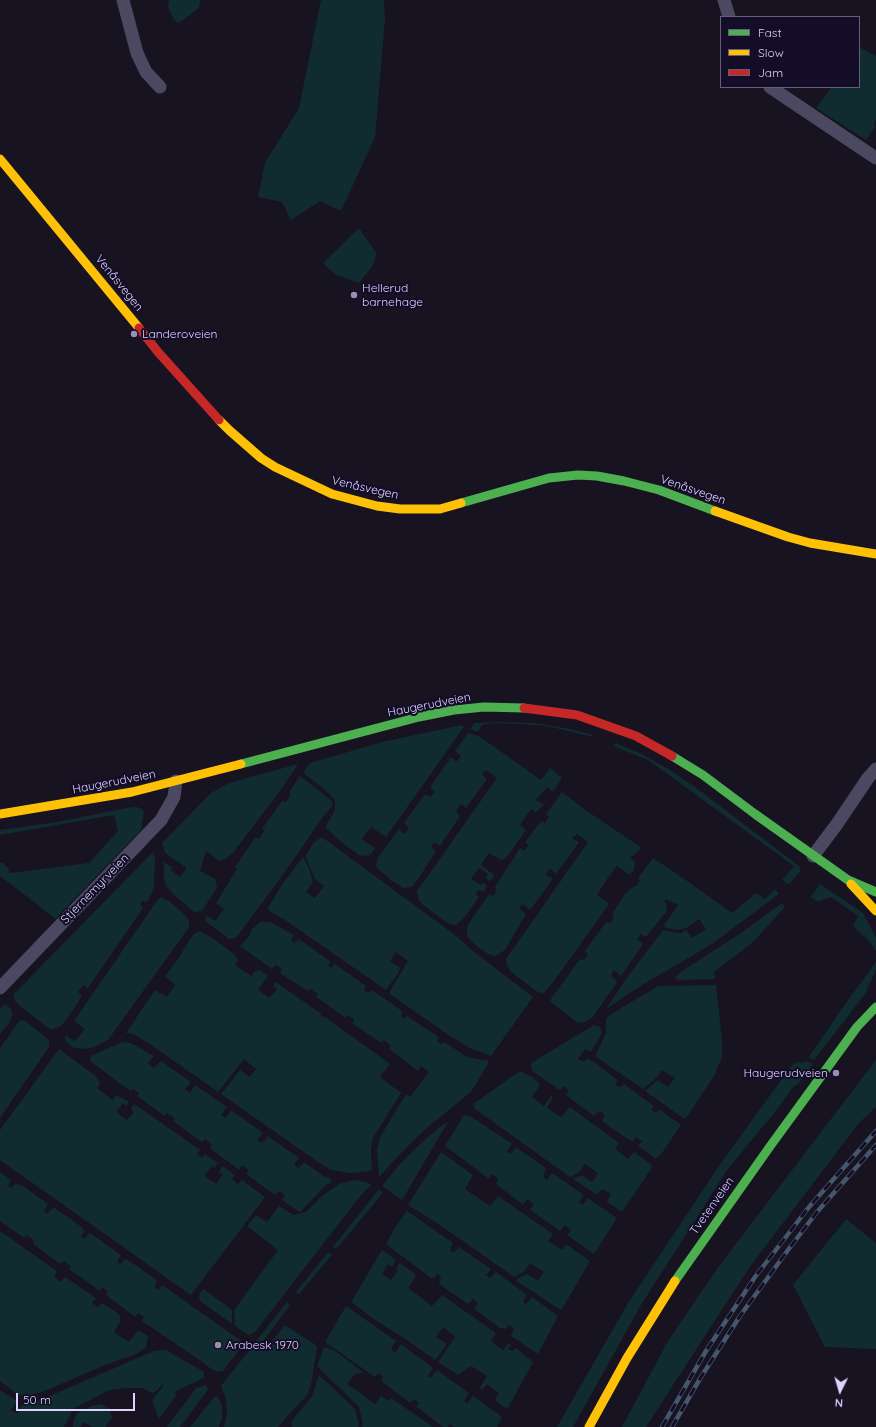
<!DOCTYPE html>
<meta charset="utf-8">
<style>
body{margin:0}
#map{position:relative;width:876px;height:1427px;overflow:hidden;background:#171321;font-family:Quicksand,sans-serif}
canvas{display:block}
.legend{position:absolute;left:720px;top:16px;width:140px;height:72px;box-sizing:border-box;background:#140d27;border:1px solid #645d7d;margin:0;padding:5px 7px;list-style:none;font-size:12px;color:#dcd4ff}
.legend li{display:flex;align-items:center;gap:8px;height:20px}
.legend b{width:20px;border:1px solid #645d7d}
.north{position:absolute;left:820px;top:1371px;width:40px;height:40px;-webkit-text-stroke:3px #140d27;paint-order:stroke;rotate:185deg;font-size:11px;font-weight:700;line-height:16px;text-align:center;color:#dcd4ff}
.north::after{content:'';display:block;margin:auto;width:14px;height:18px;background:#dcd4ff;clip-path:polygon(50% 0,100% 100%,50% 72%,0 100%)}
.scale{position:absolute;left:16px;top:1393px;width:119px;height:18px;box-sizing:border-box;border:2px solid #dcd4ff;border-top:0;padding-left:5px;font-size:12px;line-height:14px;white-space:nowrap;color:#dcd4ff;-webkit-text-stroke:3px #140d27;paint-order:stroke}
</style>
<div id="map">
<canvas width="876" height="1427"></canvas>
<ul class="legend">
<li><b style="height:5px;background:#4caf50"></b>Fast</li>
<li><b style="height:5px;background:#ffc107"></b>Slow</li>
<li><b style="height:5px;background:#c62828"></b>Jam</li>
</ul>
<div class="north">N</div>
<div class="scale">50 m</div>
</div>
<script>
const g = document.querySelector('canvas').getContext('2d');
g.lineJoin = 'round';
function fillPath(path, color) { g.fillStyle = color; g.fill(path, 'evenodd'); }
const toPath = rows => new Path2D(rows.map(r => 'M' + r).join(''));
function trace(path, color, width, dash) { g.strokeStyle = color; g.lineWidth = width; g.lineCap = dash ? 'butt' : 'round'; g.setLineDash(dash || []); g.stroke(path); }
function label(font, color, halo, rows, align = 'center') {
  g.font = font + ' Quicksand,sans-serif'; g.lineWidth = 4; g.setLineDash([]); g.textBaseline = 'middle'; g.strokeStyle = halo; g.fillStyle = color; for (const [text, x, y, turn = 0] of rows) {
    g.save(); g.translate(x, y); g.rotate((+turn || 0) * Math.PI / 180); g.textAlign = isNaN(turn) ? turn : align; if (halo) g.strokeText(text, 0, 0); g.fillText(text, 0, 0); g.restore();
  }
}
fillPath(toPath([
 [169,0,200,0,199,8,179,23,174,20,168,7],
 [321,0,384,0,385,19,375,137,341,211,320,201,291,220,282,202,258,197,265,163,299,108],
 [859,47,876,56,876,119,874,124,875,127,866,140,816,108,832,87,859,87],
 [359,228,377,254,371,268,359,283,336,275,323,263],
 [500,722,535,723,570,729,593,735,593,737,560,729,539,725,519,724,493,723,482,725,478,732,470,729,475,723],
 [462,725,464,727,386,837,371,827,362,839,375,848,371,854,367,856,359,855,341,842,326,828,327,824,335,810,335,802,334,799,323,788,303,773,310,763,382,742],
 [468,733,479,736,541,780,550,768,562,778,553,792,547,787,536,800,544,805,536,812,531,809,520,825,526,830,507,857,502,860,489,853,481,865,494,875,493,878,490,882,486,878,488,874,479,868,471,879,481,885,483,882,487,886,483,892,478,890,476,894,479,897,464,918,456,925,449,924,423,905,418,899,417,891,497,778,486,770,482,774,487,779,466,808,461,804,456,811,460,816,440,846,434,842,431,846,436,851,420,876,412,887,403,888,391,880,376,867,377,859,399,829,405,834,409,828,404,823,425,794,430,797,435,792,430,787,451,757,456,762,461,756,455,751],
 [615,743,640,753,667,768,695,787,799,866,801,871,789,884,786,883,782,880,794,866,648,760,613,746],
 [298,764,283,787,232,854,224,860,219,861,206,851,200,871,215,879,217,887,215,891,202,911,194,912,171,892,166,885,164,878,164,862,172,867,171,870,180,877,187,868,165,853,162,843,211,793,229,783],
 [300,776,332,801,332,806,323,817,282,876,239,934,235,938,229,939,205,921,207,916,215,921,224,909,216,903,237,869,235,867,255,838,260,838,264,831,262,829,282,801,285,802,290,796,290,791],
 [562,792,584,809,642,848,630,858,635,862,634,870,629,875,617,866,607,879,597,895,609,903,607,907,551,985,544,993,538,992,511,972,507,966,506,959,588,842,577,834,572,838,579,842,556,874,551,869,545,874,553,879,530,910,523,904,519,908,526,914,505,950,495,956,488,954,474,944,467,936,467,926,489,894,493,896,497,890,495,887,520,848,524,851,529,845,525,842,541,821,545,823,549,817,546,814],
 [132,807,137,807,142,809,144,813,141,830,55,919,34,902,0,876,0,863,3,863,7,867,10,873,89,863,118,831,114,815,0,835,0,830,57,822],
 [322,837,455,935,473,951,533,997,491,1056,470,1048,447,1034,390,994,390,991,408,961,396,952,390,961,400,968,399,972,386,990,285,920,269,911,268,908,283,883,303,857,309,868,313,882,306,892,315,898,324,886,315,879,305,856,314,842],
 [153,852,155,858,154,886,152,893,147,902,142,901,140,905,143,908,88,988,83,985,78,992,82,996,67,1019,61,1026,51,1030,21,1007,14,999,14,994],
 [653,858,683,878,732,913,756,893,765,899,775,889,779,894,712,944,642,985,606,1009,626,979,663,930,677,933,682,933,686,930,692,938,706,929,699,919,686,928,677,930,663,927,678,905,666,899,664,902,667,904,666,912,646,937,641,934,637,939,643,944,621,976,614,970,611,975,617,982,593,1017,586,1022,578,1023,552,1003,550,1000,580,959,584,960,588,954,585,951,606,922,610,923,614,918,612,914,625,894,633,887,635,887,640,881,638,878],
 [820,884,863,913,876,938,876,969,865,994,814,1060,809,1057,841,1010,876,962,876,951,870,942,853,926,858,916,831,897,818,902,811,897],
 [161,897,170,902,184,914,189,921,189,927,108,1040,91,1048,81,1049,72,1047,65,1041,65,1035,75,1041,85,1029,74,1021,158,899],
 [782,903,785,907,752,943,714,972,715,979,678,980,675,977,682,971,741,933],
 [260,922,270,922,294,935,291,940,295,943,299,939,330,961,328,965,331,968,335,964,366,986,364,991,368,993,371,990,378,994,402,1011,401,1016,405,1019,407,1016,439,1037,437,1041,441,1044,445,1042,465,1056,476,1059,488,1060,488,1064,471,1092,429,1126,408,1146,386,1169,379,1178,377,1149,380,1137,406,1094,410,1097,429,1072,421,1066,418,1071,389,1049,391,1046,384,1040,381,1043,352,1023,355,1020,348,1015,346,1018,316,997,318,994,310,989,308,991,280,973,282,969,276,965,272,969,240,946,250,935,252,929],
 [200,931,215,940,234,954,238,960,235,965,251,976,255,971,259,970,268,976,258,990,269,998,277,989,273,986,276,982,320,1013,322,1017,325,1017,390,1064,380,1077,401,1093,373,1138,371,1150,372,1171,350,1173,331,1170,315,1160,221,1094,240,1070,250,1077,256,1069,244,1059,218,1092,150,1044,133,1034,126,1033,155,990,167,997,175,985,165,976,176,962,190,939,195,933],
 [716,985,722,1040,722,1057,714,1076,686,1118,683,1118,645,1091,658,1080,668,1087,675,1078,662,1070,656,1078,643,1089,595,1056,606,1033,606,1020,608,1016,658,986],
 [5,1004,10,1008,12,1011,12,1016,10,1022,0,1034,0,1009],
 [20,1020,25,1021,43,1035,49,1041,49,1047,0,1118,0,1048],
 [594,1025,600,1027,602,1033,600,1036,591,1052,585,1049,578,1059,584,1062,588,1058,618,1080,615,1085,620,1087,624,1084,654,1106,651,1109,656,1113,659,1109,681,1125,664,1150,656,1159,638,1146,642,1141,636,1137,632,1142,602,1121,605,1115,599,1111,594,1116,566,1095,569,1090,563,1086,562,1089,558,1089,532,1071,531,1063],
 [122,1042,131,1043,154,1056,148,1063,154,1068,161,1061,191,1082,185,1089,190,1093,195,1085,227,1107,221,1115,226,1118,231,1110,263,1133,257,1140,262,1143,268,1136,299,1158,294,1165,298,1168,304,1162,325,1177,330,1178,331,1182,324,1187,300,1212,282,1200,285,1195,279,1191,275,1195,246,1174,249,1170,242,1165,239,1170,210,1148,212,1144,205,1139,202,1142,173,1121,175,1118,167,1113,165,1116,137,1096,139,1093,133,1089,130,1091,90,1061,91,1056],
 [59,1049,97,1077,100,1084,97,1088,113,1100,116,1095,129,1102,126,1106,123,1103,116,1112,127,1120,134,1112,131,1109,133,1105,136,1105,200,1150,197,1154,202,1158,205,1154,218,1163,214,1168,212,1166,204,1176,216,1184,223,1174,219,1172,223,1166,235,1175,232,1179,238,1184,242,1180,265,1197,191,1295,0,1160,0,1130],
 [876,1060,876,1107,858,1124,749,1268,646,1427,622,1427,668,1341,719,1266],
 [806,1061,813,1064,798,1084,793,1087,779,1107,727,1170,641,1305,573,1427,557,1427,628,1303,719,1166,792,1065,798,1062,803,1063],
 [520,1071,532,1077,540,1085,532,1097,544,1106,551,1096,553,1097,547,1108,561,1117,570,1107,619,1143,615,1149,628,1159,634,1152,652,1165,651,1169,622,1212,607,1202,611,1194,602,1189,598,1194,596,1194,573,1179,582,1175,592,1182,598,1173,585,1164,579,1172,570,1177,475,1109,473,1104],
 [464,1115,470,1116,512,1144,507,1151,511,1154,514,1149,517,1148,546,1168,543,1177,547,1180,551,1174,554,1174,584,1195,579,1202,583,1205,588,1198,617,1218,594,1254,567,1235,571,1230,565,1225,560,1231,530,1210,534,1204,527,1199,523,1205,496,1184,498,1178,492,1174,490,1177,488,1178,445,1146],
 [448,1122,402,1200,382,1186,399,1165,421,1143,440,1127],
 [441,1152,473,1175,465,1189,490,1206,498,1196,553,1234,548,1241,562,1250,566,1244,590,1261,562,1309,559,1309,515,1280,527,1274,538,1281,544,1272,530,1263,524,1272,514,1277,440,1225,408,1205],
 [0,1172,11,1180,8,1186,11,1188,16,1183,23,1186,48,1204,44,1211,48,1214,51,1209,55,1208,79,1225,85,1230,81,1236,84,1239,90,1233,121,1255,117,1262,121,1264,125,1259,131,1262,155,1279,157,1281,154,1287,158,1290,162,1285,243,1342,244,1344,223,1371,218,1372,210,1368,201,1361,142,1321,144,1317,138,1313,135,1317,106,1295,108,1291,102,1287,100,1291,69,1269,71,1266,64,1261,60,1264,33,1244,34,1240,26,1235,24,1238,0,1221],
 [354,1180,366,1182,371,1185,361,1195,255,1332,249,1335,235,1326,234,1310,278,1250,247,1226,256,1215,267,1222,279,1206,294,1215,306,1212,322,1196,339,1184],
 [379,1189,383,1193,336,1249,333,1247],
 [407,1211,453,1243,450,1250,453,1253,459,1247,491,1269,486,1275,490,1278,496,1272,527,1295,523,1302,526,1304,532,1297,558,1316,538,1354,511,1336,514,1328,509,1325,506,1329,500,1328,474,1309,478,1303,473,1299,468,1304,439,1284,441,1277,437,1273,435,1277,431,1278,386,1244,396,1226],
 [846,1219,876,1243,876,1349,825,1347,793,1285],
 [0,1231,57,1271,54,1277,61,1282,65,1277,96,1298,92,1303,98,1307,102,1303,119,1314,121,1320,114,1332,129,1342,138,1330,148,1336,146,1348,136,1354,105,1365,42,1392,26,1396,17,1394,0,1381],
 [382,1250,396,1260,392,1267,388,1264,382,1274,391,1280,398,1271,396,1269,400,1263,414,1273,416,1276,408,1288,432,1306,442,1295,496,1333,491,1341,503,1350,509,1343,511,1345,508,1349,512,1351,516,1348,533,1362,508,1408,503,1407,496,1401,496,1397,499,1393,487,1384,483,1389,479,1389,487,1376,471,1366,458,1375,438,1362,455,1337,443,1327,436,1337,446,1343,446,1346,435,1360,408,1341,371,1317,351,1302],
 [328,1252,332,1255,299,1294,296,1292],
 [204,1289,232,1310,232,1324,200,1301,199,1298,200,1293],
 [287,1302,290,1305,261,1344,256,1341],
 [346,1306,396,1341,391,1349,395,1353,401,1344,433,1368,428,1376,431,1378,437,1370,469,1393,464,1401,467,1404,473,1396,502,1417,497,1427,454,1427,450,1424,448,1427,443,1427,417,1407,419,1403,414,1399,410,1403,381,1381,383,1377,378,1373,375,1377,325,1342],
 [285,1325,316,1345,317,1348,311,1385,307,1395,278,1427,224,1427,227,1413,226,1399,221,1386,251,1348,256,1350,263,1350,269,1345],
 [324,1347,335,1351,364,1373,355,1374,347,1384,375,1404,381,1396,388,1401,391,1398,433,1427,362,1427,363,1424,359,1407,317,1366],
 [166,1350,204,1372,204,1378,174,1392,177,1394,159,1419,152,1400,164,1385,163,1384,155,1392,152,1393,142,1388,127,1388,109,1390,73,1409,64,1427,0,1427,0,1390,17,1401,11,1410,17,1414,21,1406,26,1403,45,1398,154,1351],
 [319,1375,355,1409,359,1425,358,1427,292,1427,291,1422,312,1396],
 [206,1385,208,1390,180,1427,167,1427,196,1388],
 [215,1396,218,1397,222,1406,222,1419,219,1427,190,1427],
 [100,1404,110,1409,112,1418,105,1427,92,1427,84,1422,80,1427,73,1427,73,1422,77,1413,92,1406]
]), '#112c30');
trace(toPath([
 [123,0,137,53,146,72,160,87],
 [724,0,729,17],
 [770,87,876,158],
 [813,856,837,824,868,778,876,769],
 [0,988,161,820,174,797,176,781]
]), '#4b4862', 13);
trace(toPath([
 [461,503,549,478,578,475,597,476,624,481,659,490,715,511],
 [672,756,703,775,755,814,848,880,876,892],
 [241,764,419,717,454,710,484,707,524,708],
 [675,1281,771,1145,857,1027,876,1007]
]), '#4caf50', 9);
trace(toPath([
 [0,159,139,328],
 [219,420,229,430,261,458,275,467,332,494,377,506,400,509,440,509,461,503],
 [715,511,788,537,810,543,876,554],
 [0,814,132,792,241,764],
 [851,884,876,911],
 [589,1427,627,1358,675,1281]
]), '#ffc107', 9);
trace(toPath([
 [139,328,158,352,219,420],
 [524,708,577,715,636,736,672,756]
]), '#c62828', 9);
const rail = toPath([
 [662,1427,706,1351,755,1277,809,1207,876,1131],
 [672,1427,701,1377,740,1316,788,1250,817,1212,876,1145]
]);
trace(rail, '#45576c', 4.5);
trace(rail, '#140d27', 3, [9]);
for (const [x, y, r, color] of [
 [354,295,4,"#9790b1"],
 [134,334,4,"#9790b1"],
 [836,1073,4,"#9790b1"],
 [218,1345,4,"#9790b1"]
]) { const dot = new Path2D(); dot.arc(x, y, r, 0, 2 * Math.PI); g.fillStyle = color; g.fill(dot); trace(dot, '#140d27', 1.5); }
label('12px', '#dcd4ff', '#140d27', [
 ["Venåsvegen",119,283,51],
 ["Venåsvegen",365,488,13],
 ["Venåsvegen",693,490,19],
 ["Haugerudveien",429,705,-11],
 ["Haugerudveien",114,782,-11],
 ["Stjernemyrveien",95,889,-46],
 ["Tvetenveien",712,1206,-55]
]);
label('12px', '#dcd4ff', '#140d27', [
 ["Hellerud",362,288],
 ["barnehage",362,302],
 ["Landeroveien",142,334],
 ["Haugerudveien",828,1073,"right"],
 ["Arabesk 1970",226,1345]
], 'left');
</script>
